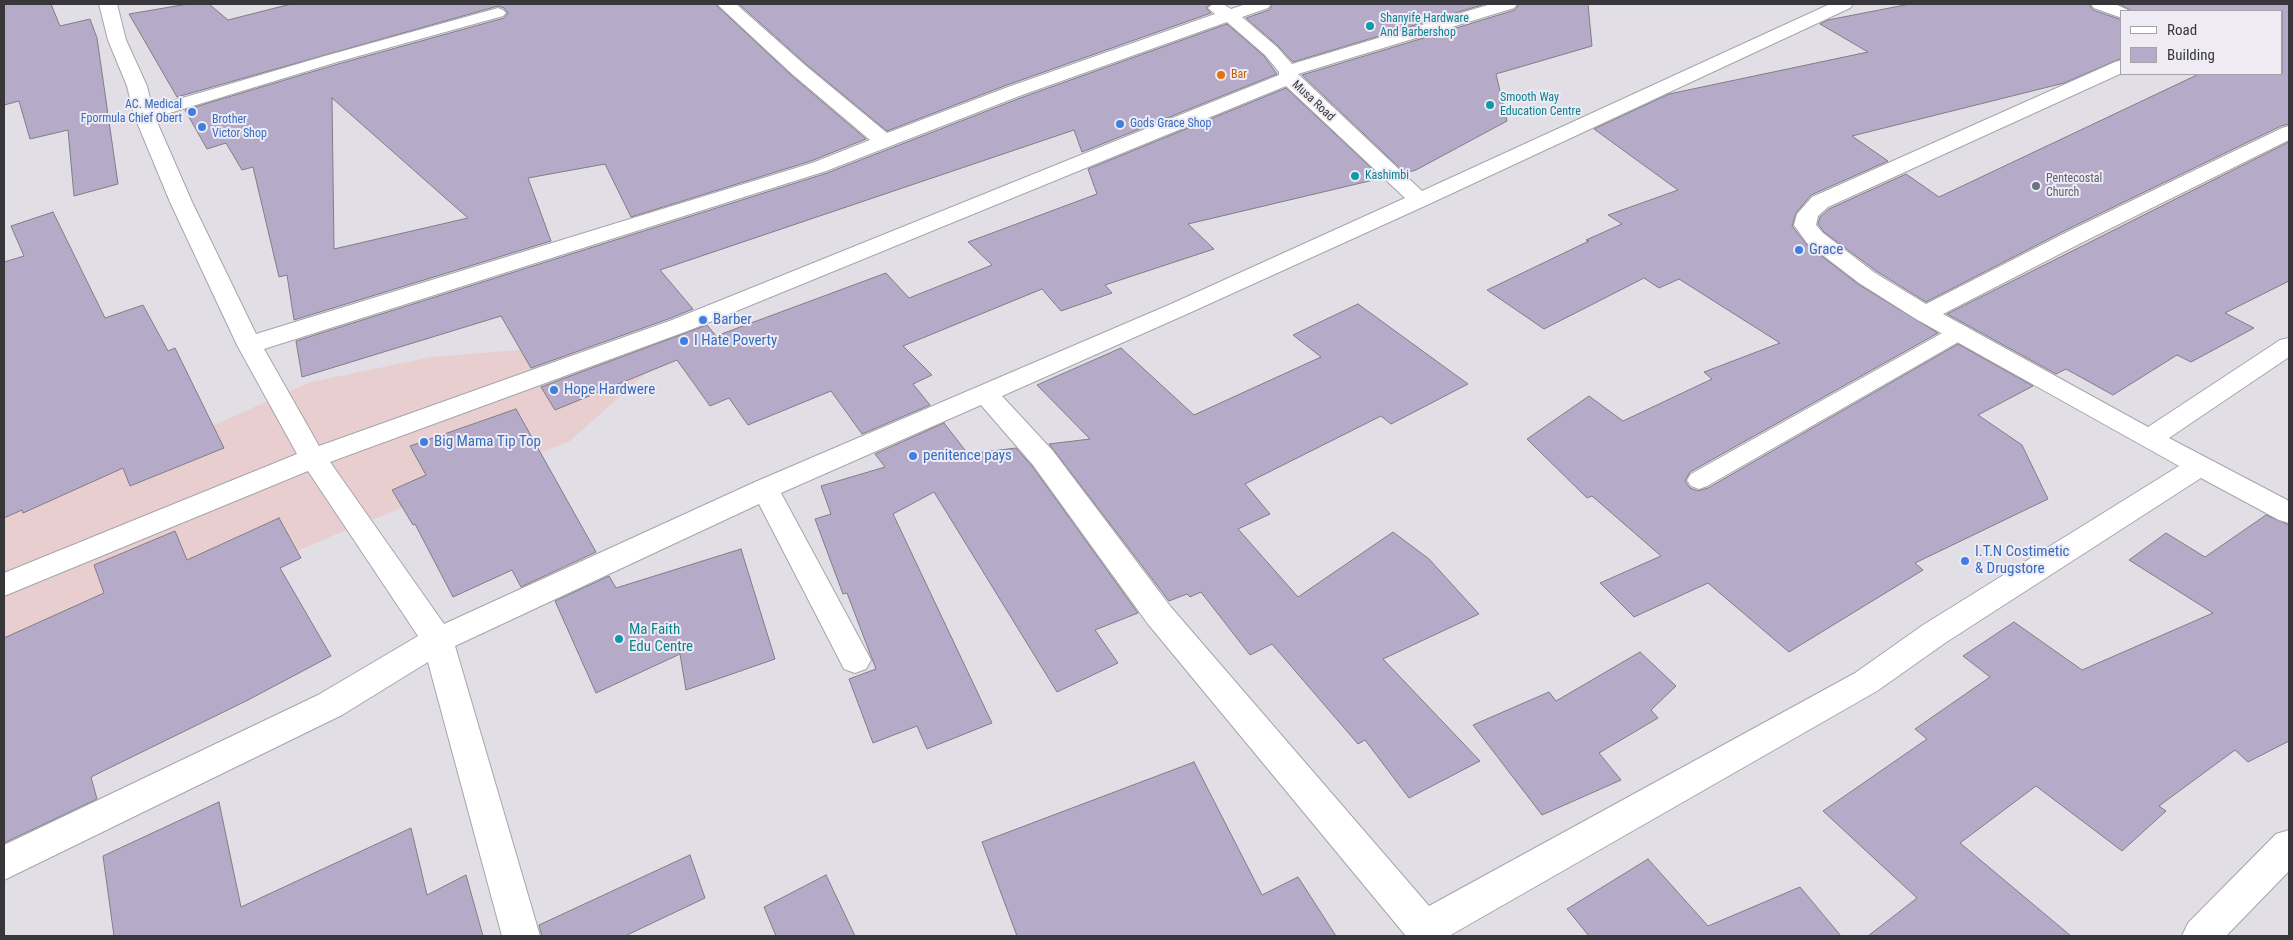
<!DOCTYPE html>
<style>
body{margin:0}
#map{position:relative;width:2293px;height:940px;overflow:hidden;background:#e1dee6;font-family:"Roboto Condensed",sans-serif}
canvas{display:block}
.frame{position:absolute;inset:0;border:5px solid #37363a;pointer-events:none}
.legend{position:absolute;left:2120px;top:10px;width:162px;height:65px;box-sizing:border-box;background:#eeebf4;border:1px solid #a5a3aa;margin:0;padding:6px 9px;list-style:none;font-size:15px;color:#37363a}
.legend li{display:flex;align-items:center;gap:10px;height:25px}
.legend b{width:25px;border:1px solid #a5a3aa}
</style>
<div id="map">
<canvas width="2293" height="940"></canvas>
<div class="frame"></div>
<ul class="legend">
<li><b style="height:6px;background:#fff"></b>Road</li>
<li><b style="height:14px;background:#b5aac8"></b>Building</li>
</ul>
</div>
<script>
const g = document.querySelector('canvas').getContext('2d');
g.lineJoin = 'round';
function fillPath(path, color) { g.fillStyle = color; g.fill(path, 'evenodd'); }
const toPath = rows => new Path2D(rows.map(r => 'M' + r).join(''));
function trace(path, color, width, dash) { g.strokeStyle = color; g.lineWidth = width; g.lineCap = dash ? 'butt' : 'round'; g.setLineDash(dash || []); g.stroke(path); }
function label(font, color, halo, rows, align = 'center') {
  g.font = font + ' "Roboto Condensed",sans-serif'; g.lineWidth = 4; g.setLineDash([]); g.textBaseline = 'middle'; g.strokeStyle = halo; g.fillStyle = color; for (const [text, x, y, turn = 0] of rows) {
    g.save(); g.translate(x, y); g.rotate((+turn || 0) * Math.PI / 180); g.textAlign = isNaN(turn) ? turn : align; if (halo) g.strokeText(text, 0, 0); g.fillText(text, 0, 0); g.restore();
  }
}
fillPath(toPath([
 [543,348,647,372,570,441,332,536,4,678,4,518,311,382,432,357]
]), '#e9cecf');
const building = toPath([
 [4,4,51,4,60,26,90,19,97,38,118,184,74,196,68,130,30,139,19,101,4,105,4,4],
 [188,4,209,4,228,20,291,4,715,4,791,75,866,139,811,161,631,217,605,164,528,178,551,241,294,320,287,275,279,277,253,167,242,170,226,143,207,149,185,110,338,64,504,18,508,13,504,8,498,6,177,97,129,14,188,4],
 [332,98,468,218,334,249,332,98],
 [739,4,1210,4,1206,8,1211,13,1007,85,887,131,807,65,739,4],
 [1273,4,1485,4,1293,62,1278,46,1246,18,1269,10,1273,4],
 [1519,4,1588,4,1592,46,1496,74,1507,121,1416,170,1405,173,1302,75,1515,10,1519,4],
 [1910,4,2089,4,2093,10,2122,20,2122,58,2064,83,1852,136,1888,161,1811,195,1796,213,1792,226,1806,244,1858,284,1938,333,1690,472,1685,481,1690,488,1698,491,1708,488,1958,344,2033,386,1978,415,2022,445,2048,499,1915,563,1923,570,1789,652,1708,583,1634,617,1600,583,1661,556,1592,496,1587,498,1527,439,1589,396,1623,421,1712,379,1704,372,1780,343,1679,279,1659,288,1644,278,1544,329,1487,290,1589,241,1586,240,1622,224,1608,215,1678,190,1594,129,1669,94,1868,52,1820,24,1828,20,1910,4],
 [2119,4,2289,4,2289,124,2281,126,2068,229,1926,302,1876,271,1824,232,1818,224,1820,217,1829,209,1906,174,1939,197,2199,74,2282,74,2282,11,2132,11,2119,4],
 [1227,24,1264,56,1277,74,1082,152,1074,130,660,270,693,309,671,318,531,368,501,316,302,377,296,341,827,173,1023,97,1227,24],
 [1286,88,1382,178,1188,224,1214,249,1105,285,1112,293,1061,311,1042,289,903,346,932,375,913,384,930,405,862,434,831,391,748,425,729,398,710,406,677,360,555,410,541,387,707,325,716,336,886,273,909,298,992,265,968,242,1097,194,1088,169,1286,88],
 [2289,142,2289,281,2225,313,2254,328,2191,362,2177,355,2113,395,2066,369,2056,374,1947,314,2289,142],
 [53,212,105,318,143,305,168,351,175,348,224,448,130,486,123,468,23,513,22,510,4,518,4,262,24,256,11,226,53,212],
 [1358,304,1468,384,1391,424,1381,416,1245,484,1270,514,1238,529,1298,597,1393,532,1429,559,1479,614,1383,659,1480,761,1409,798,1365,740,1358,744,1272,644,1250,655,1201,592,1190,597,1187,594,1169,601,1049,444,1090,439,1037,385,1121,348,1194,415,1321,357,1293,335,1358,304],
 [516,409,596,552,521,587,512,570,453,597,415,524,413,525,392,490,426,475,410,446,516,409],
 [944,423,968,454,1016,448,1032,466,1138,613,1095,630,1118,663,1057,692,934,492,893,514,992,723,927,749,917,726,873,743,849,679,876,669,847,593,843,594,815,519,831,514,821,486,885,467,875,454,944,423],
 [2266,515,2289,525,2289,741,2248,762,2235,750,2159,806,2166,811,2122,851,2036,786,1960,843,2071,936,1868,936,1917,898,1823,811,1927,739,1915,729,1990,677,1963,656,2014,622,2082,670,2213,613,2129,560,2166,533,2205,557,2266,515],
 [279,518,301,558,280,568,331,656,248,700,91,777,97,799,4,843,4,638,104,593,94,565,175,531,187,560,279,518],
 [741,549,775,659,686,690,680,654,596,693,555,601,609,576,616,588,741,549],
 [1640,652,1676,686,1651,710,1658,718,1599,753,1621,780,1542,815,1473,725,1549,692,1556,701,1640,652],
 [1194,762,1262,895,1298,877,1336,936,1017,936,982,842,1194,762],
 [219,802,241,907,411,828,427,895,466,875,483,936,114,936,103,856,219,802],
 [690,855,705,898,625,936,542,936,539,925,690,855],
 [1648,859,1708,926,1800,887,1841,936,1589,936,1567,909,1648,859],
 [826,875,855,936,776,936,764,907,826,875]
]);
fillPath(building, '#b5aac8');
trace(building, '#807d85', 1);
const service = toPath([
 [498,8,503,10,506,13,503,16,337,62,150,119,138,119,135,115,138,111,325,56,498,8],
 [1960,325,1967,327,1971,332,1967,337,1707,486,1699,489,1691,486,1687,480,1691,474,1953,327,1960,325]
]);
const minor = toPath([
 [99,4,117,4,126,40,147,86,154,115,192,202,256,334,812,163,870,140,792,74,717,4,736,4,806,66,887,133,1008,87,1215,14,1208,8,1213,4,1223,4,1231,9,1246,4,1271,4,1268,8,1242,17,1277,47,1292,64,1491,4,1517,4,1514,8,1298,74,1422,191,1830,4,1853,4,1850,8,1427,205,1187,314,1002,396,1053,451,1170,606,1429,906,1855,673,1923,625,2179,466,1916,319,1859,283,1807,243,1794,225,1797,214,1812,197,2115,62,2122,60,2122,73,1828,207,1818,216,1816,225,1823,233,1875,273,1926,304,2069,231,2282,128,2289,126,2289,140,2085,241,1943,314,2148,427,2280,340,2289,338,2289,357,2169,438,2289,501,2289,523,2279,520,2201,478,1945,643,1877,691,1449,936,1406,936,1148,624,1033,465,981,405,781,493,871,660,866,669,855,673,844,669,759,504,455,646,540,936,502,936,428,662,342,715,4,880,4,845,318,695,418,636,308,471,4,596,4,573,297,454,237,345,170,202,134,115,127,86,108,40,99,4],
 [1227,22,1265,55,1279,72,1279,75,672,320,319,446,264,349,826,171,1022,95,1227,22],
 [1286,86,1405,198,1171,304,755,482,444,624,330,462,690,330,1286,86],
 [2091,4,2115,4,2130,11,2122,11,2122,18,2094,8,2091,4],
 [2289,830,2289,871,2226,936,2182,936,2188,923,2276,834,2289,830]
]);
trace(service, '#a6a4ac', 2);
trace(minor, '#a6a4ac', 2);
fillPath(service, '#fff');
fillPath(minor, '#fff');
for (const [x, y, r, color] of [
 [1370,26,5,"#0f9aa8"],
 [1221,75,5,"#e8710a"],
 [1490,105,5,"#0f9aa8"],
 [192,112,5,"#3f7fe0"],
 [1120,124,5,"#3f7fe0"],
 [202,127,5,"#3f7fe0"],
 [1355,176,5,"#0f9aa8"],
 [2036,186,5,"#6b7280"],
 [1799,250,5,"#3f7fe0"],
 [703,320,5,"#3f7fe0"],
 [684,341,5,"#3f7fe0"],
 [554,390,5,"#3f7fe0"],
 [424,442,5,"#3f7fe0"],
 [913,456,5,"#3f7fe0"],
 [1965,561,5,"#3f7fe0"],
 [619,639,5,"#0f9aa8"]
]) { const dot = new Path2D(); dot.arc(x, y, r, 0, 2 * Math.PI); g.fillStyle = color; g.fill(dot); trace(dot, '#eeebf4', 2); }
label('12px', '#0d838f', '#eeebf4', [
 ["Shanyife Hardware",1380,19],
 ["And Barbershop",1380,33],
 ["Smooth Way",1500,98],
 ["Education Centre",1500,112],
 ["Kashimbi",1365,176]
], 'left');
label('12px', '#c56008', '#eeebf4', [
 ["Bar",1231,75]
], 'left');
label('12px', '#37363a', '#eeebf4', [
 ["Musa Road",1313,101,43]
]);
label('12px', '#366cbe', '#eeebf4', [
 ["AC. Medical",182,105,"right"],
 ["Fpormula Chief Obert",182,119,"right"],
 ["Brother",212,120],
 ["Victor Shop",212,134],
 ["Gods Grace Shop",1130,124]
], 'left');
label('12px', '#5b616d', '#eeebf4', [
 ["Pentecostal",2046,179],
 ["Church",2046,193]
], 'left');
label('15px', '#366cbe', '#eeebf4', [
 ["Grace",1809,250],
 ["Barber",713,320],
 ["I Hate Poverty",694,341],
 ["Hope Hardwere",564,390],
 ["Big Mama Tip Top",434,442],
 ["penitence pays",923,456],
 ["I.T.N Costimetic",1975,552],
 ["& Drugstore",1975,569]
], 'left');
label('15px', '#0d838f', '#eeebf4', [
 ["Ma Faith",629,630],
 ["Edu Centre",629,647]
], 'left');
</script>
